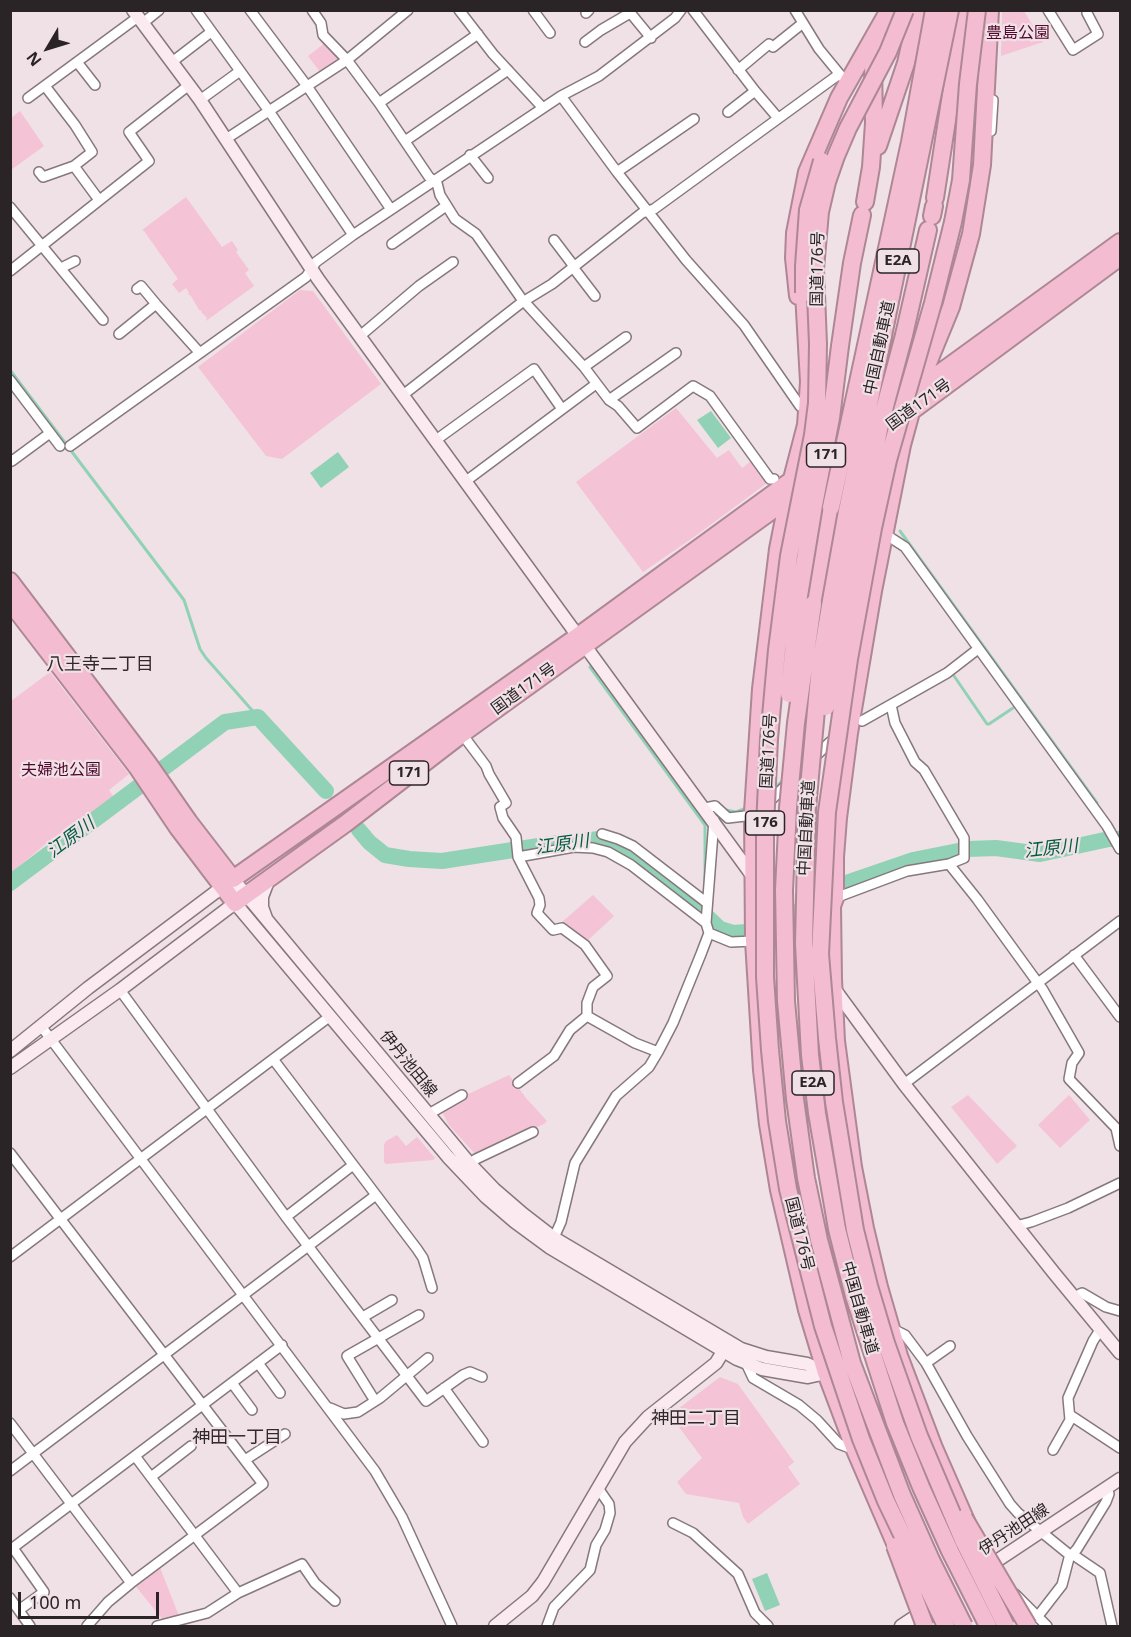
<!DOCTYPE html>
<meta charset="utf-8">
<style>
body{margin:0}
#map{position:relative;width:1131px;height:1637px;overflow:hidden;background:#f0e1e6;font-family:"Noto Sans",sans-serif}
canvas{display:block}
.frame{position:absolute;inset:0;border:12px solid #2a2426;pointer-events:none}
.north{position:absolute;left:18px;top:18px;width:60px;height:60px;-webkit-text-stroke:4px #f0e1e6;paint-order:stroke;rotate:232deg;font-size:16px;font-weight:700;line-height:24px;text-align:center;color:#2a2426}
.north::after{content:'';display:block;margin:auto;width:21px;height:27px;background:#2a2426;clip-path:polygon(50% 0,100% 100%,50% 72%,0 100%)}
.scale{position:absolute;left:18px;top:1592px;width:141px;height:27px;box-sizing:border-box;border:3px solid #2a2426;border-top:0;padding-left:8px;font-size:18px;line-height:21px;white-space:nowrap;color:#2a2426;-webkit-text-stroke:4px #f0e1e6;paint-order:stroke}
</style>
<div id="map">
<canvas width="1131" height="1637"></canvas>
<div class="frame"></div>
<div class="north">N</div>
<div class="scale">100 m</div>
</div>
<script>
const g = document.querySelector('canvas').getContext('2d');
g.lineJoin = 'round';
function fillPath(path, color) { g.fillStyle = color; g.fill(path, 'evenodd'); }
const toPath = rows => new Path2D(rows.map(r => 'M' + r).join(''));
function trace(path, color, width, dash) { g.strokeStyle = color; g.lineWidth = width; g.lineCap = dash ? 'butt' : 'round'; g.setLineDash(dash || []); g.stroke(path); }
function label(font, color, halo, rows, align = 'center') {
  g.font = font + ' "Noto Sans","Noto Sans JP",sans-serif'; g.lineWidth = 4.5; g.setLineDash([]); g.textBaseline = 'middle'; g.strokeStyle = halo; g.fillStyle = color; for (const [text, x, y, turn = 0] of rows) {
    g.save(); g.translate(x, y); g.rotate((+turn || 0) * Math.PI / 180); g.textAlign = isNaN(turn) ? turn : align; if (halo) g.strokeText(text, 0, 0); g.fillText(text, 0, 0); g.restore();
  }
}
fillPath(toPath([
 [1002,11,1024,11,1043,42,1001,56],
 [325,43,339,57,338,60,320,72,308,56],
 [20,111,44,146,11,170,11,118],
 [186,197,222,247,232,241,238,250,236,252,249,270,245,273,254,286,206,321,207,318,201,312,202,311,199,310,191,296,188,294,189,293,186,288,179,293,172,284,178,279,144,231,142,230],
 [300,290,313,291,381,384,282,459,266,456,198,367],
 [676,408,717,458,729,450,742,468,751,461,767,483,694,537,643,572,576,482],
 [50,672,129,774,109,790,113,796,56,840,54,837,11,873,11,701],
 [593,895,614,916,586,942,562,922],
 [509,1075,526,1098,547,1121,544,1124,476,1155,448,1124,442,1111,466,1100,464,1096],
 [968,1095,1017,1146,997,1164,951,1107],
 [1069,1095,1090,1120,1060,1148,1038,1125],
 [397,1135,406,1146,417,1137,435,1158,433,1160,386,1164,384,1162,384,1145,386,1141],
 [720,1377,738,1384,794,1462,788,1467,800,1484,748,1524,743,1517,739,1503,686,1494,677,1482,702,1458,670,1415],
 [159,1565,179,1616,163,1620,133,1583]
]), '#f4c3d5');
fillPath(toPath([
 [711,411,731,438,718,448,697,420],
 [338,452,349,467,321,488,310,473],
 [767,1573,780,1605,765,1611,752,1579]
]), '#91d2b6');
trace(toPath([
 [10,370,184,600,200,649,206,658,258,717],
 [900,531,1097,803],
 [590,667,705,825,705,883],
 [952,673,987,724,989,724,1013,708],
 [863,715,888,702],
 [818,746,831,736],
 [773,790,783,780],
 [726,810,736,812,744,809],
 [1119,834,1120,836]
]), '#91d2b6', 3);
trace(toPath([
 [359,830,369,842,385,855,409,859,442,861,558,843,600,839,625,850,697,907,720,929,733,933,746,932],
 [10,883,225,722,258,717,326,791],
 [843,884,913,860,968,849,996,848,1040,854,1109,839,1120,839],
 [759,927,798,911,831,892]
]), '#91d2b6', 16);
const street = toPath([
 [196,10,269,111,353,235],
 [250,10,307,86,390,208],
 [312,10,321,23,323,35,347,60,379,103,429,177,437,183,440,195,455,219,476,234,521,298,584,367,609,400,618,406,637,428,693,386,710,396,770,479,774,479],
 [459,10,493,54,543,108],
 [533,10,550,33],
 [628,10,651,38],
 [693,10,755,91,778,118],
 [795,10,819,49,842,77],
 [1048,10,1073,50,1098,34,1087,13,1087,10],
 [586,13,589,10],
 [143,23,159,10],
 [585,42,601,30,630,13],
 [773,47,803,23],
 [77,62,95,85],
 [172,62,211,32],
 [738,70,769,44],
 [45,86,75,125,92,152,74,166,99,200],
 [561,96,617,172,686,260,744,325,800,406],
 [28,98,138,17],
 [200,100,240,71],
 [379,103,478,34],
 [728,112,755,91],
 [991,131,993,100],
 [226,139,347,60,408,10],
 [405,141,508,70],
 [470,155,488,178],
 [39,172,43,177,74,166],
 [617,172,694,119],
 [10,207,103,320],
 [554,240,573,265],
 [392,244,446,206],
 [572,266,595,296],
 [61,268,75,261],
 [10,271,149,161,129,132,189,85],
 [137,289,141,286,156,304],
 [119,334,156,304,199,352],
 [360,336,419,286,453,262],
 [584,367,626,337],
 [10,380,60,446],
 [403,395,521,303,552,284,642,213,654,209,838,75],
 [609,400,676,353],
 [436,440,534,369,562,409],
 [70,446,306,277,316,262,353,235,561,96,599,76,675,18,681,10],
 [10,459,12,461,50,433],
 [466,481,596,384],
 [885,534,905,547,1107,826,1120,849],
 [891,705,895,723,915,762,924,770,964,838,964,858,949,864,977,899,1043,990,1079,1053,1072,1063,1069,1079,1116,1128,1120,1146],
 [862,721,947,673,978,649],
 [462,734,486,766,489,774,506,803,500,807,503,818,516,837,518,857,539,898,540,905,537,913,553,930,562,928,585,945,607,976,593,987,587,1003,587,1016],
 [771,800,830,742],
 [705,808,715,806,728,818,745,816],
 [602,834,618,839,633,846,707,903],
 [518,857,574,847,593,848,608,852,631,865,706,923],
 [835,898,907,871,949,864],
 [709,933,731,942,754,941],
 [1074,955,1120,1017],
 [120,990,286,1217,426,1401,463,1375,470,1372,482,1377],
 [41,1026,375,1471,402,1517,452,1626],
 [273,1059,417,1249,423,1258,432,1288],
 [518,1083,554,1056,570,1030,587,1016,635,1043,658,1052],
 [904,1084,1120,921],
 [429,1116,434,1111,462,1095],
 [10,1153,263,1484,131,1583,108,1602,87,1626],
 [470,1164,476,1159,533,1132],
 [286,1217,353,1165],
 [1016,1226,1031,1222,1068,1208,1120,1183],
 [552,1242,561,1222,575,1163,616,1096,649,1067,658,1052,673,1023,701,954,709,933,706,923,714,820],
 [10,1257,329,1017],
 [1074,1297,1082,1293,1106,1307,1120,1311],
 [363,1317,392,1300],
 [891,1328,905,1335,926,1363,967,1436,1010,1504,1018,1513,1071,1556],
 [258,1363,280,1393],
 [746,1363,753,1378,799,1405,817,1420,839,1444,855,1450],
 [926,1363,950,1346],
 [232,1383,252,1410],
 [444,1388,483,1442],
 [375,1401,347,1356,419,1315],
 [330,1408,344,1414,358,1412,380,1398,428,1358],
 [1070,1415,1120,1448],
 [10,1423,131,1583],
 [1053,1450,1070,1420,1068,1398,1093,1341,1100,1330],
 [135,1456,238,1593],
 [245,1460,285,1434],
 [10,1471,376,1195],
 [151,1477,191,1446],
 [673,1523,693,1533,738,1574,755,1613,768,1626],
 [13,1548,44,1592,19,1610],
 [10,1550,282,1345],
 [1072,1554,1100,1573,1112,1626],
 [1015,1594,1047,1626],
 [10,1598,30,1626],
 [1038,1616,1062,1585,1069,1558,1077,1549,1106,1502,1109,1494,1107,1487],
 [157,1626,207,1613,238,1593,302,1564,315,1583,335,1601],
 [547,1626,554,1607,590,1570,596,1545,605,1530,610,1513,609,1504,598,1488]
]);
const secondary = toPath([
 [133,10,200,100,318,279,754,878],
 [765,895,805,948],
 [266,918,262,907,262,897,268,881],
 [833,987,904,1084,1054,1273,1120,1353],
 [10,1051,88,988,233,879,470,1164,494,1189,523,1214,554,1238,741,1349,766,1357,807,1364,831,1375],
 [10,1068,120,990,235,903,448,1157,486,1197,515,1222,549,1247,737,1359,762,1369,808,1377,826,1373],
 [986,1568,1120,1479],
 [495,1626,532,1596,543,1582,625,1442,648,1417,716,1363,727,1345],
 [901,1626,925,1610]
]);
const highway = toPath([
 [878,146,906,63,918,10],
 [935,198,964,10],
 [865,202,871,167,874,123,873,60,878,40],
 [932,216,934,206],
 [804,293,809,382,806,425,792,479,778,549,761,689,753,812,754,941,762,1070,768,1124,779,1190,807,1310,826,1373,855,1450,901,1557],
 [798,296,794,258,795,233,807,172,839,98,889,10],
 [904,335,928,230],
 [840,346,852,263,862,215],
 [909,413,1120,257],
 [875,420,1120,242],
 [10,581,148,763,189,822,233,879,578,636,815,463],
 [10,602,137,767,178,828,235,903,345,824,462,734,849,455],
 [813,604,831,507],
 [970,1530,934,1448,899,1356,879,1287,865,1228,853,1167,836,1041,833,979,832,906,835,898,835,857,838,818,849,733,873,591,902,445,917,390,951,307,971,234,982,165,990,10]
]);
trace(street, '#86787d', 12);
trace(secondary, '#86787d', 15);
trace(highway, '#ad8794', 20);
trace(street, '#fff', 9);
trace(secondary, '#fbebf1', 12);
trace(highway, '#f3bcd0', 16);
const highwayBridge = toPath([
 [905,10,888,52,848,128,836,156,827,182,820,212,815,269,818,344,817,403,813,435,789,556,777,650,769,739,765,827,765,977,770,1050,777,1121,788,1189,823,1326,861,1439,886,1501,946,1626],
 [950,10,847,511,830,606,820,666,807,809,804,944,810,1055,817,1113,837,1229,854,1296,895,1423,921,1487,950,1551,988,1626],
 [977,10,968,84,961,180,953,222,933,303,888,460,873,528,849,659,827,812,820,954,827,1038,834,1102,855,1230,869,1286,886,1343,919,1436,964,1542,1006,1626],
 [804,293,804,266,808,210,822,161],
 [831,507,910,142,934,10],
 [813,604,796,723,788,808,784,890,786,1001,795,1099,806,1178,819,1240,852,1363,902,1495,931,1560,964,1626],
 [789,694,798,602,814,505,831,418,840,346],
 [826,707,843,608,880,425,904,335],
 [964,1518,1028,1626],
 [895,1546,925,1626]
]);
trace(highwayBridge, '#ad8794', 20, []);
trace(highwayBridge, '#f3bcd0', 16);
for (const [x, y, w] of [
 [898,261,42],
 [826,455,39],
 [409,773,39],
 [765,823,39],
 [813,1083,42]
]) { const box = new Path2D(); box.roundRect(x - w / 2, y - 12, w, 24, 4.5); g.fillStyle = '#f0e1e6'; g.fill(box); trace(box, '#2a2426', 1.5); }
label('bold 15px', '#2a2426', null, [
 ["E2A",898,261],
 ["171",826,455],
 ["171",409,773],
 ["176",765,823],
 ["E2A",813,1083]
]);
label('16px', '#50082e', '#f0e1e6', [
 ["豊島公園",1018,33],
 ["夫婦池公園",61,770]
]);
label('16px', '#2a2426', '#f0e1e6', [
 ["国道176号",818,269,-89],
 ["中国自動車道",880,348,-78],
 ["国道171号",919,405,-36],
 ["国道171号",524,689,-36],
 ["国道176号",769,751,-87],
 ["中国自動車道",807,828,-87],
 ["伊丹池田線",408,1064,51],
 ["国道176号",799,1234,76],
 ["中国自動車道",859,1308,74],
 ["伊丹池田線",1014,1530,-33]
]);
label('18px', '#32272b', '#f0e1e6', [
 ["八王寺二丁目",100,665],
 ["神田二丁目",696,1419],
 ["神田一丁目",237,1438]
]);
label('italic 18px', '#045d43', '#f0e1e6', [
 ["江原川",71,838,-37],
 ["江原川",562,845,-8],
 ["江原川",1051,849,-6]
]);
</script>
